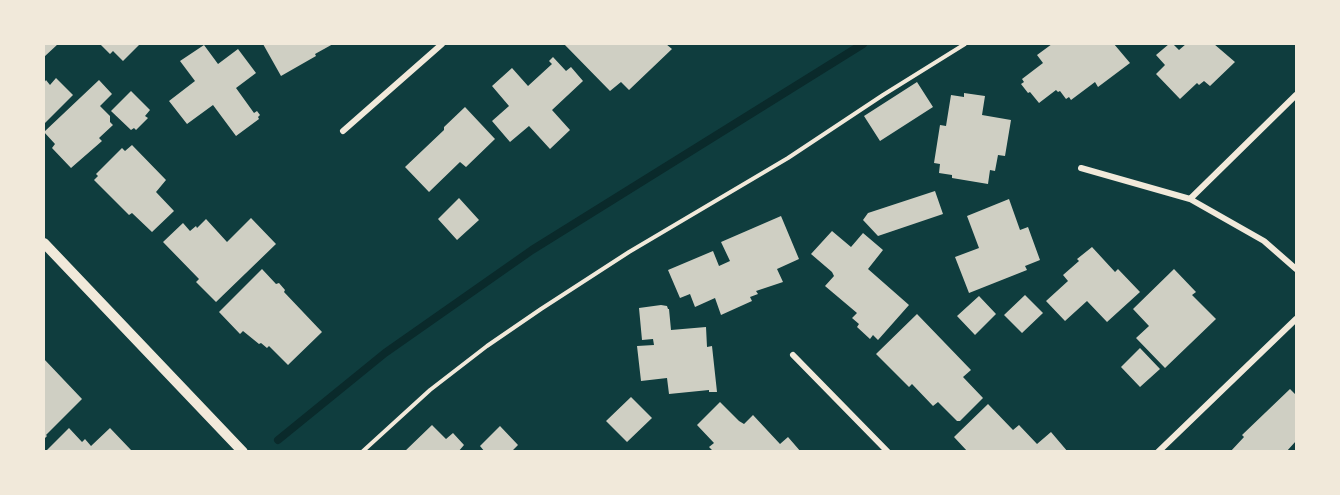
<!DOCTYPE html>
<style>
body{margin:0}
#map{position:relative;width:1340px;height:495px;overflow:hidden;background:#0f3d3e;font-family:Commissioner,sans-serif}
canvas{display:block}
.frame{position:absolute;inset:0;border:45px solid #f1e9da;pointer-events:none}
</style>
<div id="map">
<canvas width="1340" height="495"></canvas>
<div class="frame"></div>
</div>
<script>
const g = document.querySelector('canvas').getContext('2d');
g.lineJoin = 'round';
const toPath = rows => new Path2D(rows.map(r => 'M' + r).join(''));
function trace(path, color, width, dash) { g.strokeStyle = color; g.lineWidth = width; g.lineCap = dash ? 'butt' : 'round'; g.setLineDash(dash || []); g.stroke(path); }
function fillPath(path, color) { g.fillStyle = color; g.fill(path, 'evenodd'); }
trace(toPath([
 [278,440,385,353,532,250,863,44]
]), '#0a2a2b', 8);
fillPath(toPath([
 [44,44,58,44,44,57],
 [100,44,138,44,139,45,123,61,113,51,110,54],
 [263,44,333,44,315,54,316,56,281,76],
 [564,44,666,44,672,49,629,90,621,82,610,91],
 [1052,44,1114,44,1130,63,1098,87,1095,82,1071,100,1069,97,1066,99,1060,91,1058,92,1056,90,1039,103,1030,92,1028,93,1021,84,1024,82,1022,79,1043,63,1037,55],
 [1169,44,1173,44,1179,50,1186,44,1214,44,1235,62,1210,86,1204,81,1199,85,1197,83,1180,99,1156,74,1165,65,1156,55],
 [204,45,218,64,238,49,256,73,236,88,254,113,257,111,260,115,258,117,259,119,236,136,213,105,187,124,169,101,195,81,180,61],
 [553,57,566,71,571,67,583,81,552,110,570,130,550,149,529,126,510,142,492,121,509,106,492,86,512,68,528,86,552,64,549,61],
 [56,78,73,95,44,124,44,83,46,80,50,85],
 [99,80,112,94,100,106,110,116,110,122,113,125,99,138,102,141,71,168,52,148,55,144,44,132],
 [917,82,933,107,880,141,864,116],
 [131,91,150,110,145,116,148,118,136,130,134,128,131,130,111,111],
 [964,93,985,96,982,115,1011,120,1005,156,998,155,995,171,990,170,988,184,952,178,952,175,939,173,940,164,934,163,940,125,946,126,951,95,964,97],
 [465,107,495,139,466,167,460,162,429,192,405,167,444,130,444,127],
 [132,145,166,180,156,192,174,211,152,232,132,213,129,215,94,180,98,176,96,174,122,148,125,151],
 [935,191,943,214,878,236,863,220,868,213],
 [459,198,479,220,457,240,438,219],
 [1009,199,1020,230,1028,227,1040,260,1025,266,1027,270,969,293,955,257,979,248,967,216],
 [781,216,799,259,777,269,783,282,756,291,758,294,750,297,752,301,721,315,715,298,695,307,690,294,680,298,668,270,713,251,719,266,730,261,721,242],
 [251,218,276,244,216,302,196,282,199,279,163,242,183,223,190,231,196,226,197,228,206,219,227,242],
 [832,231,851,247,863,233,883,250,868,269,909,305,878,340,873,335,870,339,857,327,859,324,852,318,857,313,825,286,834,276,832,272,811,254],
 [1092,247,1115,272,1118,269,1140,292,1107,322,1087,301,1065,321,1046,301,1068,281,1063,275,1079,261,1077,259],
 [262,269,276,284,279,283,285,290,284,292,322,332,288,365,269,346,267,348,261,343,259,344,243,331,240,334,219,312],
 [1174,269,1196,292,1192,295,1216,319,1165,368,1136,338,1149,326,1133,309],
 [1025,295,1043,313,1022,333,1004,315],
 [979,296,996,314,975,335,957,316],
 [661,305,667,306,668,309,669,309,671,330,706,327,707,347,712,346,717,392,709,392,709,390,669,394,667,378,641,381,637,346,654,345,653,339,642,340,639,308],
 [917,314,971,370,963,377,983,398,960,421,957,421,938,402,933,406,912,384,909,387,876,354],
 [1140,348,1160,369,1140,387,1121,367],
 [44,359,82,399,46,435,47,436,44,439],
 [1290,389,1296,395,1296,441,1286,452,1230,452,1244,437,1242,435],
 [631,397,652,418,627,442,606,421],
 [720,402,739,421,744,424,753,415,780,444,788,437,801,452,714,452,709,447,714,443,697,425],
 [988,404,1013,430,1019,425,1037,444,1051,432,1068,452,968,452,954,437],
 [432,425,446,439,453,433,464,445,458,452,404,452],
 [500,426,518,445,511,452,485,452,480,446],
 [69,428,82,442,85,439,91,446,110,428,131,450,129,452,45,452]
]), '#cfcfc3');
trace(toPath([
 [362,452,430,390,487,346,541,309,629,252,788,158,883,95,965,44]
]), '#f1e9da', 4);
trace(toPath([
 [343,131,442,44],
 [1081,168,1190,199,1264,241,1296,269],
 [1190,199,1296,95],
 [793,355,888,452],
 [1158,452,1296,319]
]), '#f1e9da', 6);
trace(toPath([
 [44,243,243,452]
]), '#f1e9da', 10);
</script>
